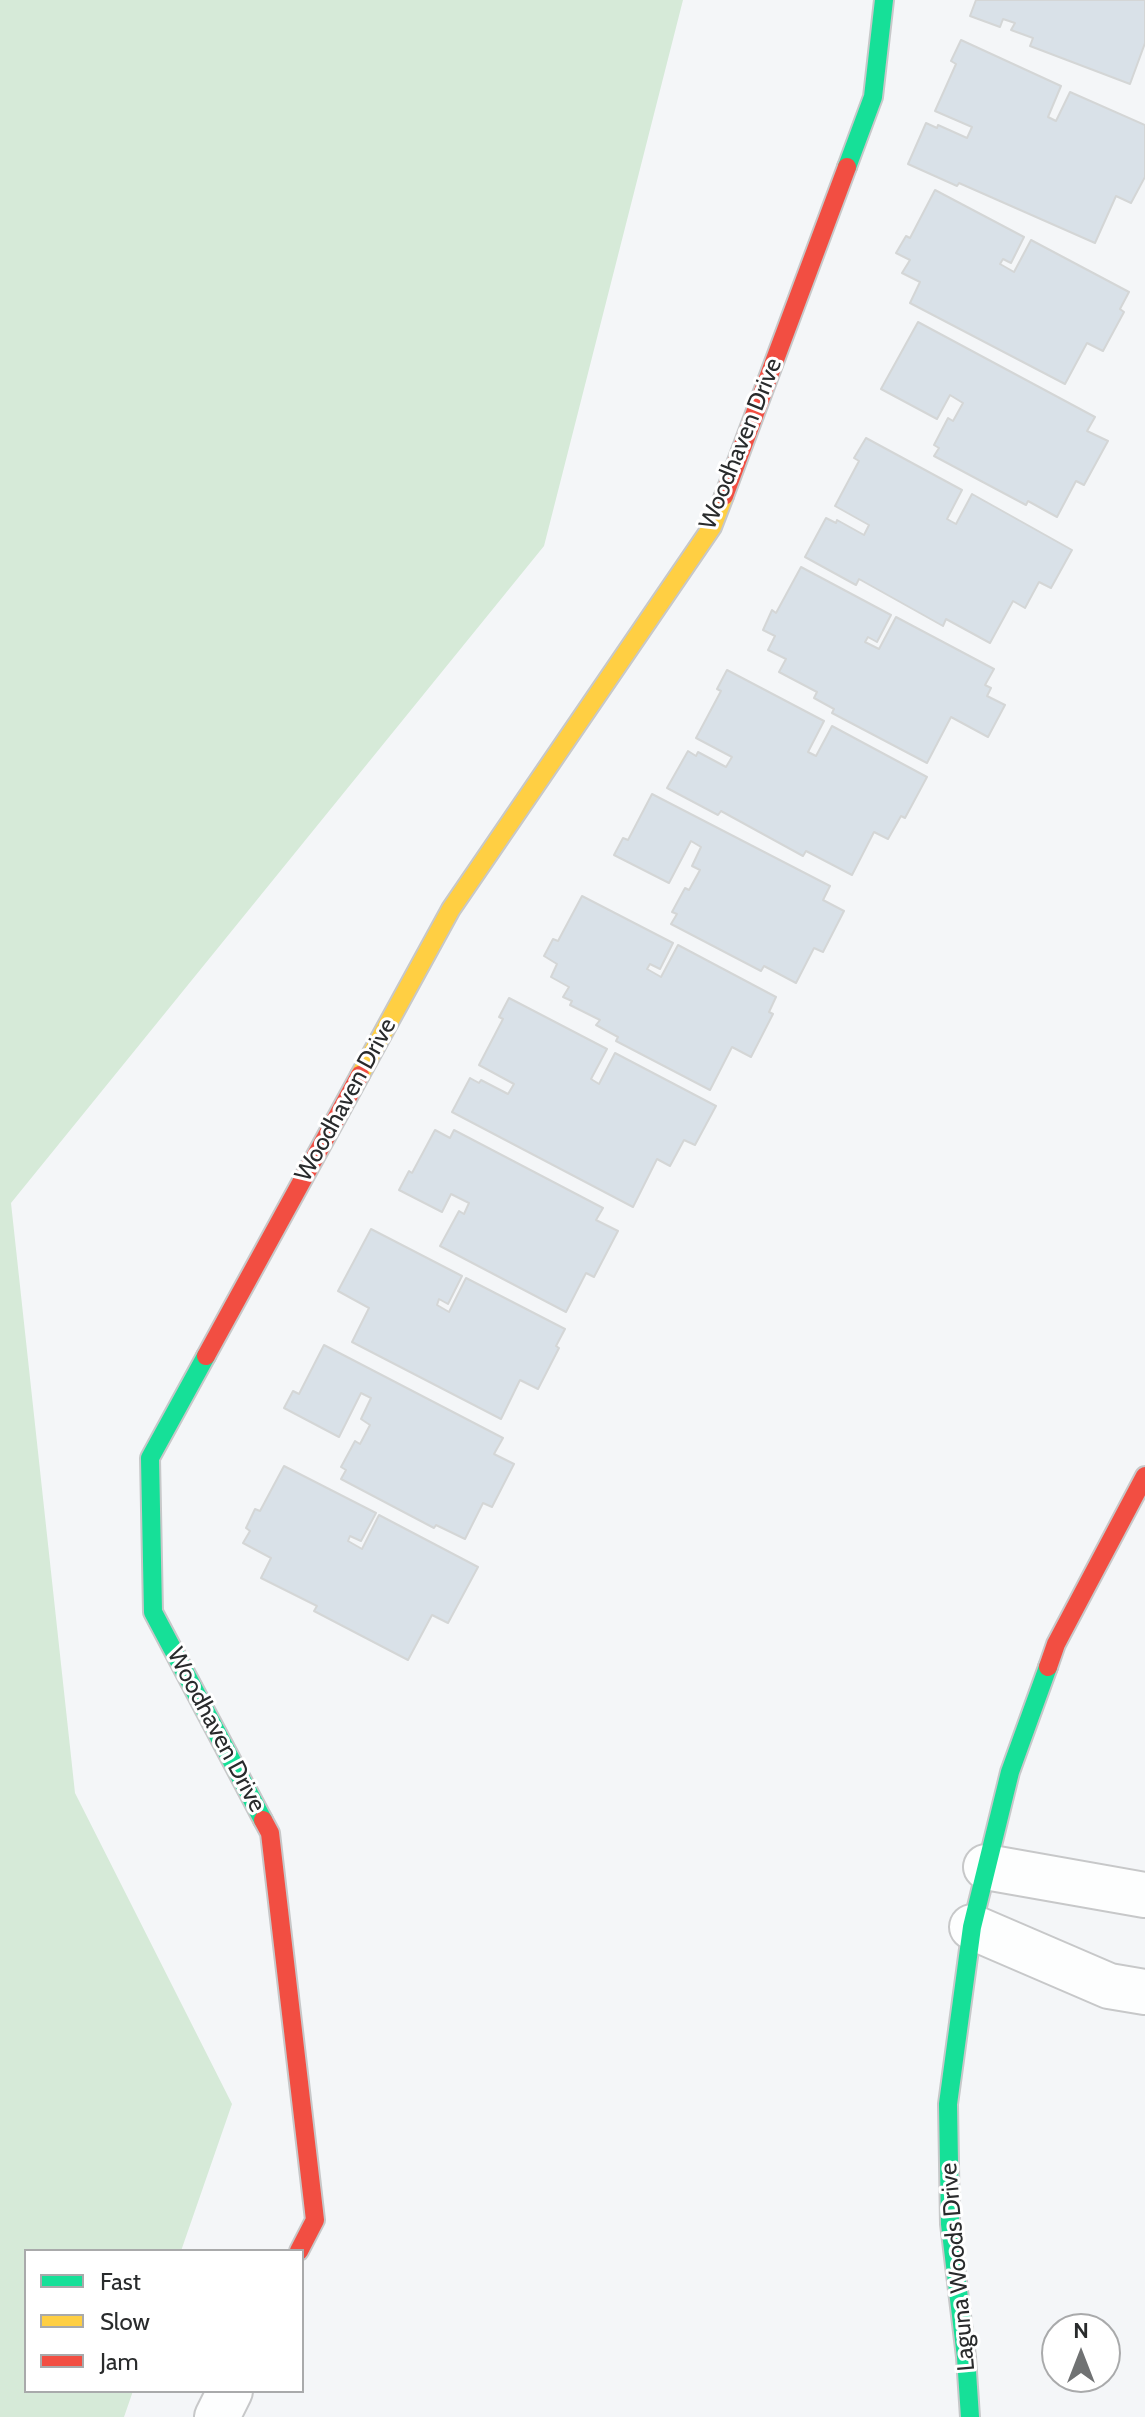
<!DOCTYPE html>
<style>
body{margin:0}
#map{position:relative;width:1145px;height:2417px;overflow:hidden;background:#f4f6f8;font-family:Cabin,sans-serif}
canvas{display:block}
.legend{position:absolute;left:24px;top:2249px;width:280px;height:144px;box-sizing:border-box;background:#fff;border:2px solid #a9aaab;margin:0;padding:10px 14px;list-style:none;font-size:24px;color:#292b2c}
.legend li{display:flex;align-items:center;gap:16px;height:40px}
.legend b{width:40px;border:2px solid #a9aaab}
.north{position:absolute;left:1041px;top:2313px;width:80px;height:80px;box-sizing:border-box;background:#fff;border:2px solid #a9aaab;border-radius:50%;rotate:0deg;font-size:22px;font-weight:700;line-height:32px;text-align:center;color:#292b2c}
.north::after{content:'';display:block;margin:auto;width:28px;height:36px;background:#707273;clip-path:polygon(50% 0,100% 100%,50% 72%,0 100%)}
</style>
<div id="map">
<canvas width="1145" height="2417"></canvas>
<ul class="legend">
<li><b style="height:10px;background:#16e098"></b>Fast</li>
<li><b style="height:10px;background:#ffcf43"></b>Slow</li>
<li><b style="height:10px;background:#f24e42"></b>Jam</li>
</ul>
<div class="north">N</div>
</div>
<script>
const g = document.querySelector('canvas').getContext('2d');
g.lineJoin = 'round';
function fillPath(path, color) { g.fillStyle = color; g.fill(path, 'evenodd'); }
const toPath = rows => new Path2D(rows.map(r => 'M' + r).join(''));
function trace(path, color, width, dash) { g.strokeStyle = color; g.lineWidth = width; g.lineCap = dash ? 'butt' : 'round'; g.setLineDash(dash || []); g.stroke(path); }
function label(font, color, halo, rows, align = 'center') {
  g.font = font + ' Cabin,sans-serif'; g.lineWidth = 6; g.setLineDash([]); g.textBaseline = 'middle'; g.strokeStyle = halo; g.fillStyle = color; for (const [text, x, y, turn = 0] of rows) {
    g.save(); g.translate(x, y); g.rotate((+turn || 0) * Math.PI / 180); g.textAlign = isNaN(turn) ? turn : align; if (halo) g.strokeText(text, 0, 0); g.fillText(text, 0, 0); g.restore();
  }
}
fillPath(toPath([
 [0,0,683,0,544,546,11,1203,75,1793,232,2104,181,2251,26,2251,26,2391,133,2391,124,2417,0,2417]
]), '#d6ead8');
const building = toPath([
 [976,0,1145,0,1145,43,1130,84,1030,46,1033,38,1011,30,1015,23,1003,19,1000,27,970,16,976,0],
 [961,40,1061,86,1048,117,1056,121,1070,92,1145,125,1145,177,1131,203,1116,196,1095,243,959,183,957,186,908,164,926,123,937,128,938,125,967,138,972,127,935,111,956,64,951,61,961,40],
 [935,190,1024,237,1011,263,1003,259,1000,264,1014,272,1031,240,1129,292,1120,309,1124,312,1103,351,1087,343,1065,384,910,303,920,282,902,273,910,260,896,253,906,236,910,238,935,190],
 [918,322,1095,417,1087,431,1108,441,1084,485,1076,481,1057,517,1028,501,1026,505,934,456,939,448,934,445,948,418,953,421,963,403,950,395,937,419,881,389,918,322],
 [866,438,962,490,947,519,956,524,972,494,1072,550,1051,588,1039,582,1025,608,1013,601,990,643,946,619,943,626,859,579,856,585,805,557,826,518,836,523,837,520,864,535,869,525,835,506,859,461,854,458,866,438],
 [801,567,891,615,877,642,868,637,865,642,879,649,896,617,994,669,985,685,991,688,987,696,1005,705,988,737,951,717,927,763,832,713,834,709,814,698,817,692,779,672,786,659,768,650,775,636,763,630,772,610,776,613,801,567],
 [727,670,824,721,808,752,816,756,832,726,927,777,905,818,901,816,888,839,874,832,852,875,806,851,803,856,721,811,718,815,667,788,688,751,696,756,698,752,726,767,732,757,696,738,721,691,717,689,727,670],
 [652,794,830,886,823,900,844,911,823,952,814,948,796,983,764,966,761,971,671,924,677,914,672,912,685,888,689,890,700,870,692,866,701,847,691,841,669,883,614,855,623,838,628,840,652,794],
 [582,896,673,943,660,969,650,964,647,969,661,977,678,945,776,997,769,1012,773,1014,751,1057,732,1047,710,1090,616,1041,618,1037,596,1025,600,1020,570,1005,572,1001,563,997,569,987,551,977,557,964,544,956,553,939,558,941,582,896],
 [509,998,607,1049,591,1079,599,1084,615,1053,716,1106,695,1145,684,1140,670,1166,657,1159,633,1207,452,1112,470,1078,479,1083,481,1080,508,1094,514,1084,479,1065,503,1019,499,1017,509,998],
 [435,1130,450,1138,454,1130,603,1208,596,1220,618,1231,594,1277,586,1273,566,1312,440,1246,459,1211,464,1214,469,1203,451,1194,442,1212,399,1190,409,1171,412,1173,435,1130],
 [371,1229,462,1276,448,1304,439,1299,437,1305,449,1312,466,1278,565,1329,556,1346,559,1348,538,1389,520,1380,501,1419,352,1342,369,1308,338,1291,371,1229],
 [324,1345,503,1438,494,1454,514,1464,492,1507,483,1503,465,1539,436,1525,434,1528,341,1479,346,1470,341,1467,355,1441,360,1444,370,1425,361,1419,371,1398,361,1393,339,1437,284,1408,293,1391,299,1394,324,1345],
 [284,1466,376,1513,361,1541,350,1536,348,1541,362,1549,379,1515,478,1567,448,1623,432,1615,408,1660,314,1611,317,1606,261,1578,271,1558,243,1543,250,1531,246,1528,255,1509,260,1511,284,1466]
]);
fillPath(building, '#d9e1e8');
trace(building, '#d4d6d6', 2);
const street = toPath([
 [986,1867,1145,1895],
 [972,1927,1109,1986,1145,1992],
 [217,2417,230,2391]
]);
const fast = toPath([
 [847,167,873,97,884,0],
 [206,1356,150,1458,153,1612,263,1820],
 [970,2417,966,2357,950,2224,948,2104,972,1927,1010,1772,1048,1667]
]);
const slow = toPath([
 [360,1075,451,909,712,527,724,496]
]);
const jam = toPath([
 [724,496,847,167],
 [206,1356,360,1075],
 [1048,1667,1056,1644,1145,1476],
 [263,1820,270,1833,315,2220,299,2251]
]);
trace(street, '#c7c8c9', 48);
trace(fast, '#c7c8c9', 22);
trace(slow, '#c7c8c9', 22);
trace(jam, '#c7c8c9', 22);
trace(street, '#fdfefe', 44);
trace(fast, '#16e098', 18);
trace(slow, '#ffcf43', 18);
trace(jam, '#f24e42', 18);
label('24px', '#292b2c', '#fff', [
 ["Woodhaven Drive",741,444,-68],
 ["Woodhaven Drive",346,1100,-61],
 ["Woodhaven Drive",216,1730,62],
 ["Laguna Woods Drive",958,2267,-95]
]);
</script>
